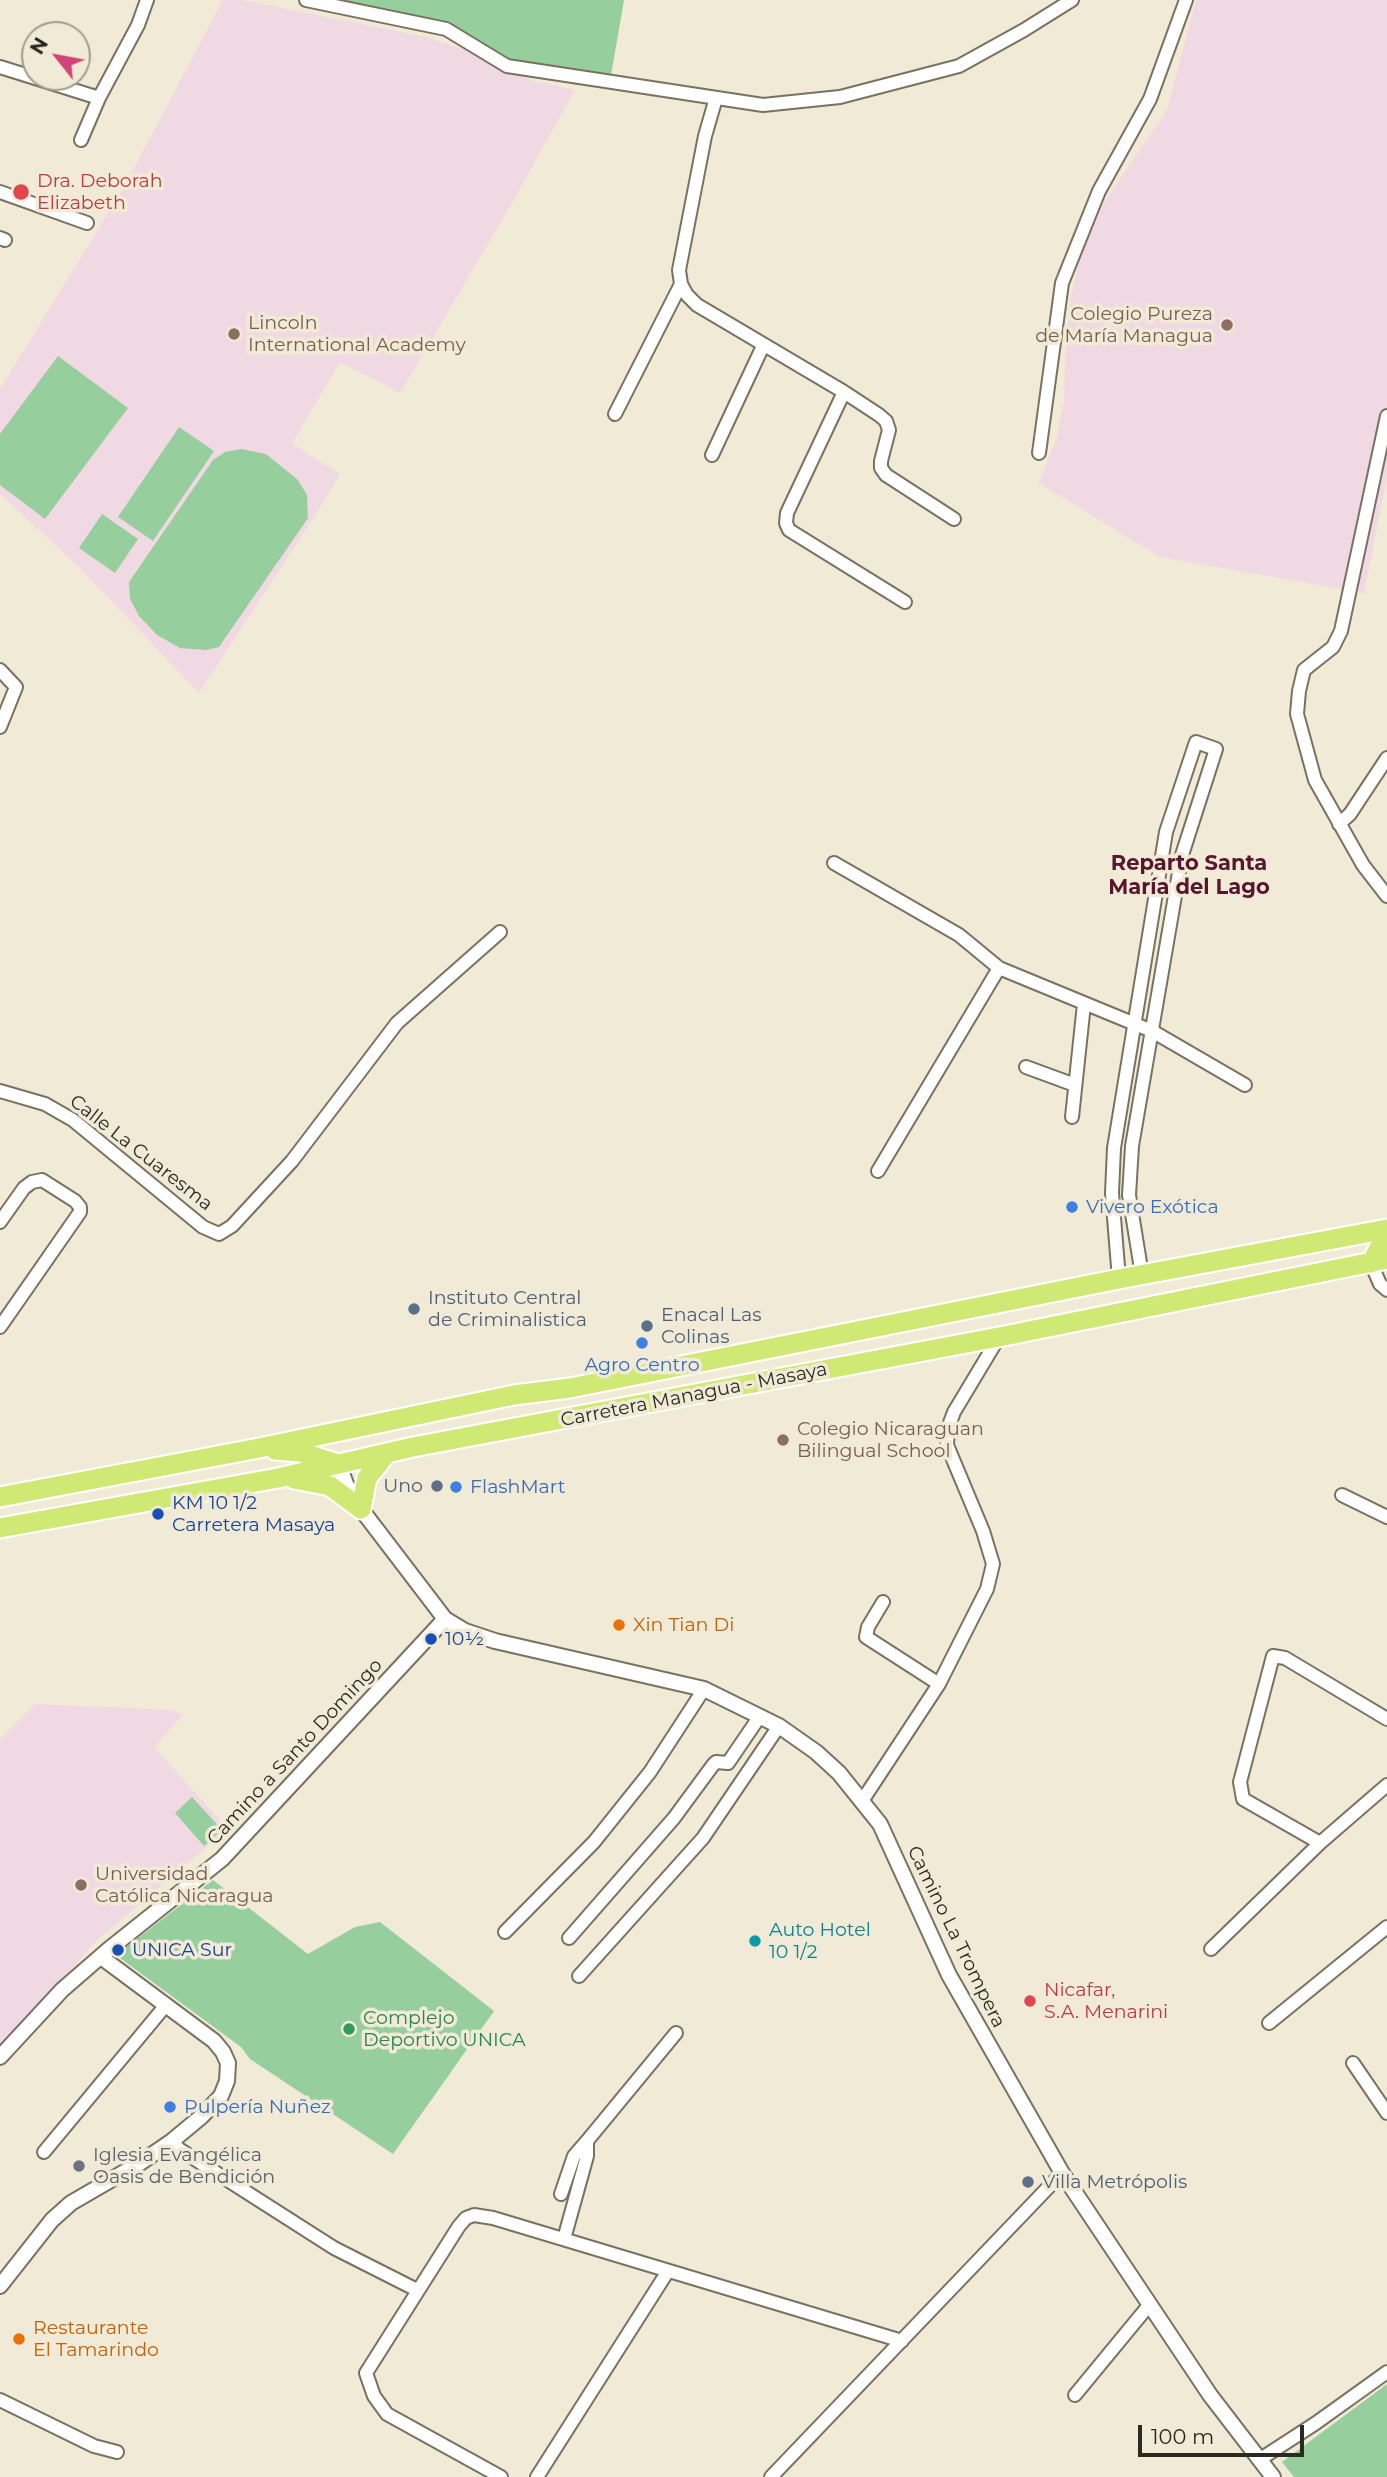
<!DOCTYPE html>
<meta charset="utf-8">
<style>
body{margin:0}
#map{position:relative;width:1387px;height:2477px;overflow:hidden;background:#f1ead6;font-family:Montserrat,sans-serif}
canvas{display:block}
.north{position:absolute;left:21px;top:21px;width:70px;height:70px;box-sizing:border-box;background:#f1ead6;border:2px solid #a29d8e;border-radius:50%;rotate:301deg;font-size:19px;font-weight:700;line-height:28px;text-align:center;color:#2c2922}
.north::after{content:'';display:block;margin:auto;width:24px;height:32px;background:#d04478;clip-path:polygon(50% 0,100% 100%,50% 72%,0 100%)}
.scale{position:absolute;left:1138px;top:2425px;width:166px;height:32px;box-sizing:border-box;border:4px solid #2c2922;border-top:0;padding-left:9px;font-size:21px;line-height:24px;white-space:nowrap;color:#2c2922;-webkit-text-stroke:5px #f1ead6;paint-order:stroke}
</style>
<div id="map">
<canvas width="1387" height="2477"></canvas>
<div class="north">N</div>
<div class="scale">100 m</div>
</div>
<script>
const g = document.querySelector('canvas').getContext('2d');
g.lineJoin = 'round';
function fillPath(path, color) { g.fillStyle = color; g.fill(path, 'evenodd'); }
const toPath = rows => new Path2D(rows.map(r => 'M' + r).join(''));
function trace(path, color, width, dash) { g.strokeStyle = color; g.lineWidth = width; g.lineCap = dash ? 'butt' : 'round'; g.setLineDash(dash || []); g.stroke(path); }
function label(font, color, halo, rows, align = 'center') {
  g.font = font + ' Montserrat,sans-serif'; g.lineWidth = 7; g.setLineDash([]); g.textBaseline = 'middle'; g.strokeStyle = halo; g.fillStyle = color; for (const [text, x, y, turn = 0] of rows) {
    g.save(); g.translate(x, y); g.rotate((+turn || 0) * Math.PI / 180); g.textAlign = isNaN(turn) ? turn : align; if (halo) g.strokeText(text, 0, 0); g.fillText(text, 0, 0); g.restore();
  }
}
fillPath(toPath([
 [223,0,243,0,427,37,468,51,497,67,534,81,575,90,500,224,400,393,340,362,292,444,340,474,314,517,199,693,80,568,0,494,0,389,123,189],
 [1196,0,1387,0,1387,477,1364,593,1160,557,1039,483,1057,437,1064,401,1065,354,1071,296,1086,236,1105,201,1167,110],
 [35,1704,172,1710,183,1715,154,1747,228,1829,96,1941,0,2051,0,1739]
]), '#f1d9e3');
fillPath(toPath([
 [306,0,624,0,610,81,507,66,446,29],
 [58,356,128,408,45,519,0,485,0,434],
 [179,427,214,451,153,541,118,517],
 [241,449,266,454,298,480,307,495,308,518,219,647,206,650,180,648,157,635,139,616,130,599,129,582,213,460,225,452],
 [102,514,138,539,115,573,79,548],
 [192,1797,222,1830,204,1846,175,1813],
 [213,1880,308,1954,355,1927,380,1922,494,2011,393,2154,250,2059,241,2047,120,1958,120,1952],
 [1387,2384,1387,2477,1294,2477,1282,2462]
]), '#96ce9d');
const minor = toPath([
 [306,0,446,29,507,66,763,105,840,97,959,66,1024,30,1072,0],
 [0,67,99,98],
 [716,98,705,136,679,270,681,284,687,295,697,305,844,392,879,415,886,421,889,430,881,461,881,468,886,475,954,519],
 [81,140,99,98,138,25,147,0],
 [0,192,87,223],
 [0,238,5,240],
 [844,392,787,513,786,523,789,530,905,602],
 [615,414,681,284],
 [1387,416,1341,631,1333,647,1304,670,1299,691,1297,714,1315,780,1363,865,1387,896],
 [1039,453,1062,283,1099,191,1150,99,1186,0],
 [712,455,763,346],
 [0,670,16,687,0,727],
 [1339,824,1350,814,1387,758],
 [834,863,959,935,999,968,1152,1031,1245,1085],
 [1026,1067,1075,1085],
 [0,1091,45,1104,73,1120,203,1227,219,1234,232,1226,292,1161,397,1023,500,932],
 [1072,1117,1084,1004],
 [878,1171,999,968],
 [0,1222,24,1188,32,1182,42,1180,75,1201,80,1207,80,1212,0,1327],
 [1371,1263,1380,1284,1387,1290],
 [1119,1279,1112,1193,1114,1148,1166,832,1196,742,1216,749,1182,855,1132,1146,1129,1195,1142,1275],
 [1342,1495,1387,1517],
 [883,1602,868,1627,866,1637,939,1684],
 [862,1801,939,1684,987,1589,993,1564,983,1531,947,1445,948,1428,954,1412,999,1337],
 [1320,1843,1243,1799,1240,1782,1273,1656,1285,1658,1387,1719],
 [505,1932,594,1842,650,1772,704,1689],
 [569,1938,674,1818,713,1765,716,1762,728,1763,760,1716],
 [1211,1949,1320,1843,1387,1785],
 [579,1976,703,1838,779,1726],
 [1269,2023,1387,1927],
 [1353,2063,1387,2113],
 [172,2141,179,2149,334,2248,417,2290],
 [44,2152,166,2005],
 [561,2194,574,2156,587,2141],
 [564,2239,587,2156,587,2141,676,2033],
 [1075,2395,1150,2304],
 [0,2400,94,2446,117,2452],
 [1259,2460,1316,2423,1387,2372],
 [501,2477,387,2414,374,2396,366,2373,459,2226,466,2218,474,2215,493,2218,902,2341],
 [537,2477,668,2271],
 [771,2477,1062,2173]
]);
const tertiary = toPath([
 [339,1465,346,1484,361,1509,445,1619,465,1631,495,1641,704,1689,779,1726,816,1752,839,1773,880,1824,949,1975,1062,2173,1210,2395,1273,2477],
 [0,2057,62,1990,108,1950,222,1859,445,1619],
 [0,2286,52,2220,71,2203,140,2163,172,2141,202,2116,221,2096,227,2081,228,2063,223,2052,214,2041,101,1957]
]);
const trunk = toPath([
 [1371,1263,1379,1248,1387,1243],
 [275,1450,300,1452,338,1464],
 [294,1479,330,1486,361,1509,367,1478,387,1453],
 [0,1497,254,1449,514,1395,570,1388,1119,1279,1387,1229],
 [0,1528,278,1478,413,1447,999,1337,1387,1259]
]);
trace(minor, '#787260', 16);
trace(tertiary, '#787260', 18);
trace(trunk, '#fff', 23);
trace(minor, '#fff', 12);
trace(tertiary, '#fff', 14);
trace(trunk, '#d0e874', 19);
for (const [x, y, r, color] of [
 [21,192,9,"#e0444e"],
 [1227,325,7,"#8d6e63"],
 [234,334,7,"#8d6e63"],
 [1072,1207,7,"#3f7fe0"],
 [414,1309,7,"#5c6f8a"],
 [647,1326,7,"#5c6f8a"],
 [642,1343,7,"#3f7fe0"],
 [783,1440,7,"#8d6e63"],
 [437,1486,7,"#5c6f8a"],
 [456,1487,7,"#3f7fe0"],
 [158,1514,7,"#1a4fb4"],
 [619,1625,7,"#e8710a"],
 [431,1639,7,"#1a4fb4"],
 [81,1885,7,"#8d6e63"],
 [755,1941,7,"#0f9aa8"],
 [118,1950,7,"#1a4fb4"],
 [1030,2001,7,"#e0444e"],
 [349,2029,7,"#2e9e5b"],
 [170,2107,7,"#3f7fe0"],
 [79,2166,7,"#6b7280"],
 [1028,2182,7,"#5c6f8a"],
 [19,2339,7,"#e8710a"]
]) { const dot = new Path2D(); dot.arc(x, y, r, 0, 2 * Math.PI); g.fillStyle = color; g.fill(dot); trace(dot, '#f1ead6', 2.5); }
label('19px', '#be3a42', '#f1ead6', [
 ["Dra. Deborah",37,181],
 ["Elizabeth",37,203],
 ["Nicafar,",1044,1990],
 ["S.A. Menarini",1044,2012]
], 'left');
label('19px', '#785e54', '#f1ead6', [
 ["Colegio Pureza",1213,314,"right"],
 ["de María Managua",1213,336,"right"],
 ["Lincoln",248,323],
 ["International Academy",248,345],
 ["Colegio Nicaraguan",797,1429],
 ["Bilingual School",797,1451],
 ["Universidad",95,1874],
 ["Católica Nicaragua",95,1896]
], 'left');
label('19px', '#2c2922', '#f1ead6', [
 ["Calle La Cuaresma",141,1153,38],
 ["Carretera Managua - Masaya",694,1395,-11],
 ["Camino a Santo Domingo",295,1752,-47],
 ["Camino La Trompera",956,1937,64]
]);
label('19px', '#366cbe', '#f1ead6', [
 ["Vivero Exótica",1086,1207],
 ["Agro Centro",642,1365,"center"],
 ["FlashMart",470,1487],
 ["Pulpería Nuñez",184,2107]
], 'left');
label('19px', '#4e5e75', '#f1ead6', [
 ["Instituto Central",428,1298],
 ["de Criminalistica",428,1320],
 ["Enacal Las",661,1315],
 ["Colinas",661,1337],
 ["Uno",423,1486,"right"],
 ["Villa Metrópolis",1042,2182]
], 'left');
label('19px', '#164399', '#f1ead6', [
 ["KM 10 1/2",172,1503],
 ["Carretera Masaya",172,1525],
 ["10½",445,1639],
 ["UNICA Sur",132,1950]
], 'left');
label('19px', '#c56008', '#f1ead6', [
 ["Xin Tian Di",633,1625],
 ["Restaurante",33,2328],
 ["El Tamarindo",33,2350]
], 'left');
label('19px', '#0d838f', '#f1ead6', [
 ["Auto Hotel",769,1930],
 ["10 1/2",769,1952]
], 'left');
label('19px', '#27864d', '#f1ead6', [
 ["Complejo",363,2018],
 ["Deportivo UNICA",363,2040]
], 'left');
label('19px', '#5b616d', '#f1ead6', [
 ["Iglesia Evangélica",93,2155],
 ["Oasis de Bendición",93,2177]
], 'left');
label('bold 21px', '#58152e', '#f1ead6', [
 ["Reparto Santa",1189,864],
 ["María del Lago",1189,888]
]);
</script>
